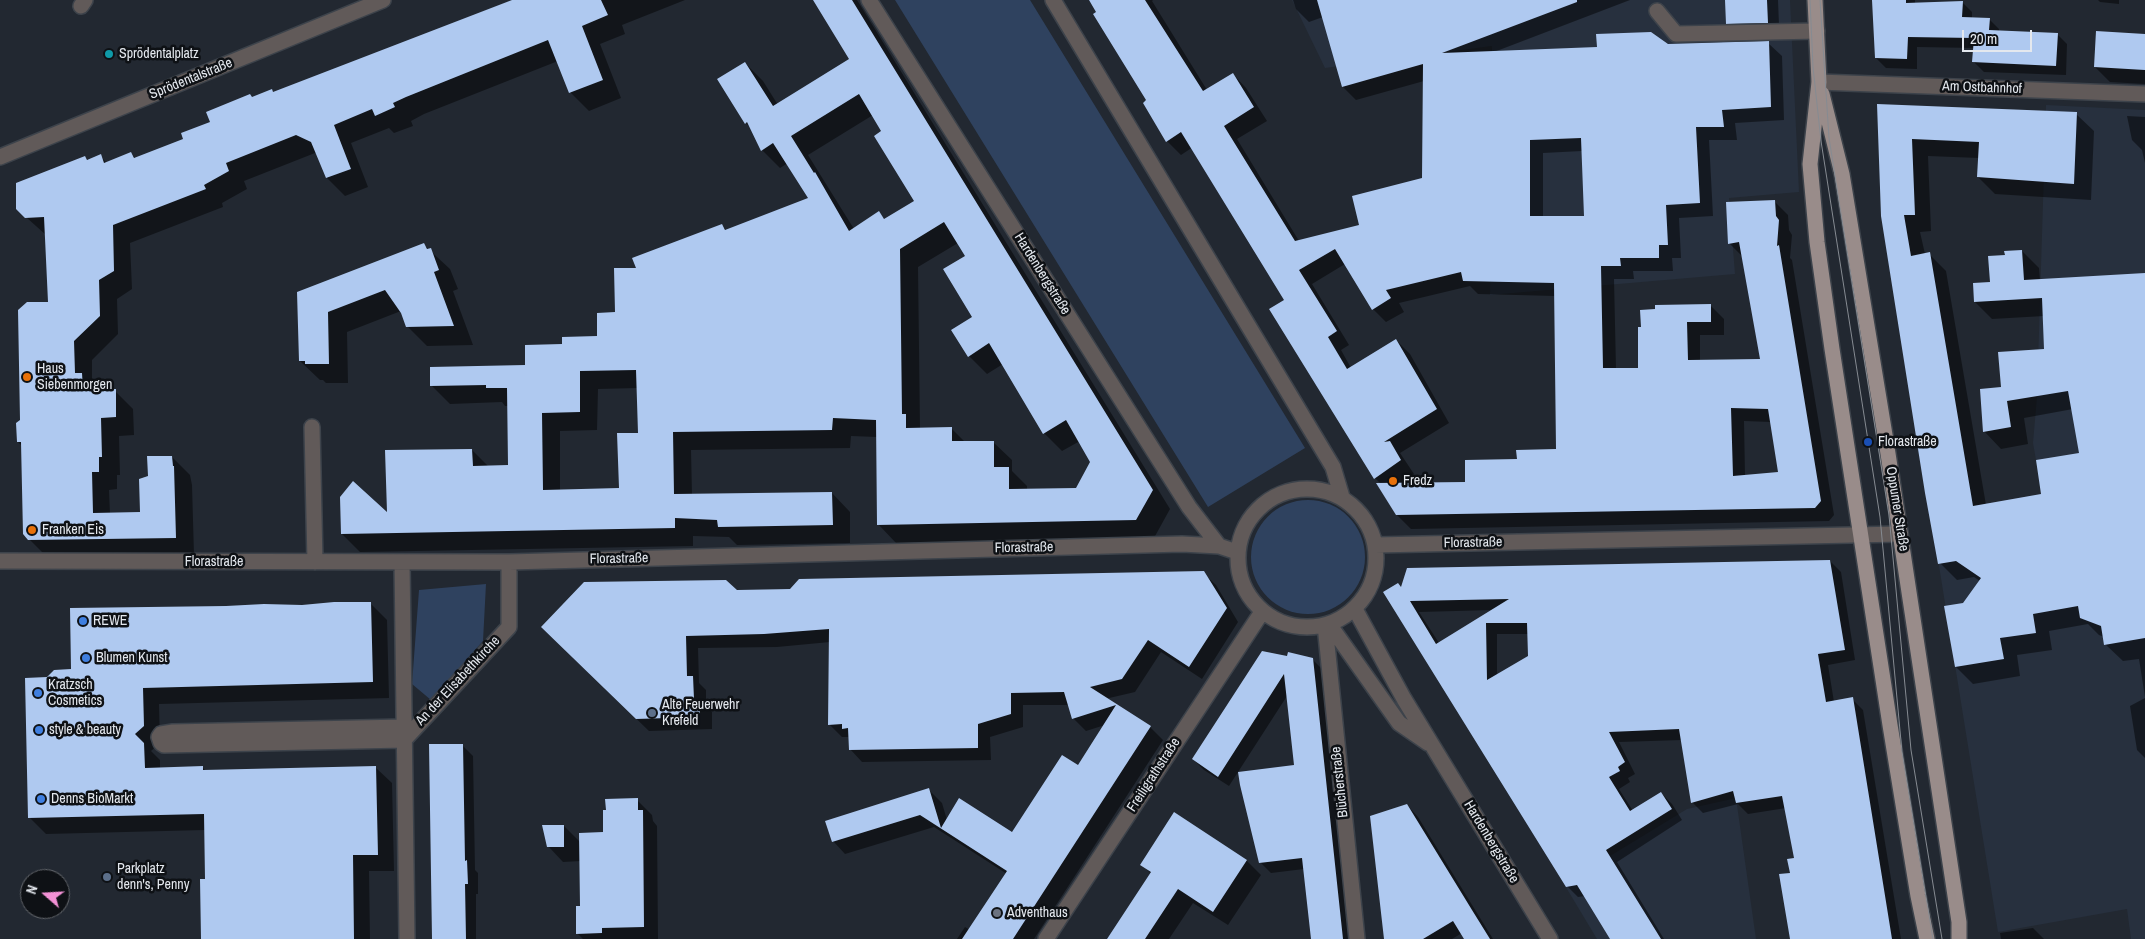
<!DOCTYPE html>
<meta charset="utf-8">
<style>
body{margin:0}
#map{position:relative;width:2145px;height:939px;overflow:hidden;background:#222831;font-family:"Archivo Narrow",sans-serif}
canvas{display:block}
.north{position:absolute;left:20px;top:869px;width:50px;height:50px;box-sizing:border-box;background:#0e1115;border:1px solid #64676c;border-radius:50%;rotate:289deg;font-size:14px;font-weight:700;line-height:20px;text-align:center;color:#e4e8ee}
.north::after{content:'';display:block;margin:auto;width:18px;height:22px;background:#f391d5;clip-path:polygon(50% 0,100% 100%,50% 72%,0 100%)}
.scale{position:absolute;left:1962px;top:30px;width:70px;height:22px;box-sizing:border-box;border:2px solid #e4e8ee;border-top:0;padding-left:6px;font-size:15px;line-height:18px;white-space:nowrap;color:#e4e8ee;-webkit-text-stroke:4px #0e1115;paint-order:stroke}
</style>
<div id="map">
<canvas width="2145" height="939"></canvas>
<div class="north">N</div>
<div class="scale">20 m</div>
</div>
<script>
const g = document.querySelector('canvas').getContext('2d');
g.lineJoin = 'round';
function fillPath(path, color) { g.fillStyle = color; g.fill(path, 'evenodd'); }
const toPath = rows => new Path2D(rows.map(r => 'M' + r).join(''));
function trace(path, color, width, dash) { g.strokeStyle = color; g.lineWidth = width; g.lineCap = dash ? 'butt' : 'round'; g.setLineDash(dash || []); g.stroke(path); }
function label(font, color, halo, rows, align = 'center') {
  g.font = font + ' "Archivo Narrow",sans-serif'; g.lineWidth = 5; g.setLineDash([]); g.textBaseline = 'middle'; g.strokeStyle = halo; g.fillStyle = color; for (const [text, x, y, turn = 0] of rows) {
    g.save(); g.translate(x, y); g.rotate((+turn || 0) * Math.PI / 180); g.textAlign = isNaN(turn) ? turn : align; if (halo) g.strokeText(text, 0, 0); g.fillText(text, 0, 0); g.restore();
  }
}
fillPath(toPath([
 [1292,0,1790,0,1799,192,1729,198,1735,274,1490,295,1492,46,1325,68],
 [2046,105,2145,110,2145,939,2131,939,2127,909,1998,932,1935,541,2047,523,2033,443,2037,396],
 [1736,798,1756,939,1597,939,1564,884,1687,809]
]), '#27303e');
fillPath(toPath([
 [895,0,1030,0,1305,448,1208,507],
 '1251 557a57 57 0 1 1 114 0a57 57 0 1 1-114 0Z',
 [486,584,483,641,431,700,412,684,419,590]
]), '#2f425f');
fillPath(toPath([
 [513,0,685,0,622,25,625,34,600,44,621,98,589,111,571,93,558,61,424,114,411,121,413,126,394,133,389,128,351,143,368,187,345,196,327,178,317,153,315,153,244,181,247,189,222,203,223,207,130,243,132,289,117,299,118,334,92,360,92,385,98,391,115,391,133,409,134,435,119,436,120,475,117,475,117,489,109,490,110,514,141,514,149,477,172,457,190,475,192,485,194,555,48,558,24,534,22,446,18,442,21,420,49,303,46,235,17,209,85,157,88,160,100,156,107,163,131,153,136,159,185,140,253,98,274,93],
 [814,0,857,0,1170,509,1154,538,896,543,878,524,877,437,851,436,850,448,691,450,692,495,832,493,850,512,850,543,737,545,729,537,693,536,693,546,360,552,342,534,388,515,472,450,489,467,509,467,509,406,505,406,502,402,450,404,431,385,527,366,563,345,598,337,616,313,637,269,722,225,727,231,810,199,788,163,780,168,762,150,752,129,746,123,745,63,763,81,778,105,851,60],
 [873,115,916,201,885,220,879,213,854,229,808,155],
 [958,243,966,256,974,317,969,356,987,374,1003,364,1044,433,1062,451,1080,441,1092,462,1077,489,1027,490,1027,486,1012,471,1012,460,993,442,965,442,952,429,920,429,918,267],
 [638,388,639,434,620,489,560,491,560,431,597,430,598,389],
 [1090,0,1153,0,1152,1,1207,90,1233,74,1246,88,1267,121,1237,139,1299,241,1361,226,1424,179,1424,81,1356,100,1343,87,1323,17,1309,22,1296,9,1293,0,1630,0,1494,52,1768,43,1782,56,1784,120,1735,123,1737,140,1709,140,1713,216,1679,218,1681,258,1672,258,1673,271,1633,271,1634,279,1614,279,1616,369,1640,369,1639,328,1710,305,1724,319,1724,335,1700,335,1700,361,1762,360,1743,257,1729,243,1775,202,1788,215,1789,230,1792,235,1790,258,1792,260,1834,515,1829,521,1411,529,1397,515,1381,484,1375,478,1285,300,1193,147,1181,155,1167,141,1148,100],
 [1582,151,1585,217,1543,217,1543,153],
 [1345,264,1373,309,1386,322,1404,312,1399,303,1470,286,1478,294,1555,296,1557,450,1518,460,1467,483,1399,484,1414,474,1400,453,1449,423,1410,354,1396,340,1351,368,1341,350,1349,345,1312,284],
 [1744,421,1771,422,1780,473,1745,476],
 [1727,0,1778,0,1779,25,1737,33,1727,23],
 [1874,0,1915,0,1915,4,1962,2,1972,12,1972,18,1989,19,1999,29,1999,31,2057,34,2067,44,2066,75,1984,72,1974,62,1975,48,1917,47,1917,69,1886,68,1876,58],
 [2098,0,2119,0,2119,4,2100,2],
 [2145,35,2145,84,2110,82,2095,67],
 [1878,105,2076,114,2094,131,2091,200,1995,194,1978,177,1979,158,1928,156,1931,231,1920,232,1925,254,1929,254,1946,271,1986,505,2043,495,2080,454,2073,409,2024,418,2028,444,2001,449,1984,431,2002,388,2045,350,2044,316,1992,319,1975,302,1974,285,1991,283,2006,256,2022,251,2039,268,2040,281,2145,274,2145,697,2139,659,2123,661,2105,644,2104,637,2099,635,2088,624,2049,631,2052,650,2017,655,2020,676,1973,684,1956,667,1964,604,1980,581,1974,577,1957,580,1940,563],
 [2127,116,2145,117,2145,163,2142,150,2132,140],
 [424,245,450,269,458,289,453,291,473,345,427,346,407,326,401,311,347,332,348,383,326,383,323,380,320,380,300,361,298,293],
 [1830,561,1841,572,1855,660,1828,665,1834,702,1852,699,1863,710,1901,939,1801,939,1791,874,1795,859,1786,808,1748,814,1738,804,1703,813,1692,802,1682,740,1619,742,1635,774,1628,778,1630,782,1619,789,1633,811,1661,793,1672,804,1682,820,1617,862,1664,939,1611,939,1585,896,1578,897,1567,886,1402,588],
 [1493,610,1439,643,1419,612],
 [1497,634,1529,634,1529,656,1497,676],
 [1203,573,1216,585,1238,622,1202,679,1161,652,1135,692,1105,699,1150,727,1163,740,1034,939,957,939,965,927,970,930,1007,874,934,827,845,854,833,841,929,790,942,803,947,820,1012,834,1078,766,1105,725,1086,731,1073,718,1069,705,1023,705,1023,727,990,737,991,760,862,762,850,749,850,737,842,737,829,724,830,642,777,647,698,648,699,683,706,690,706,706,712,712,712,729,649,731,555,640,737,591],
 [371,604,387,620,389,698,159,704,160,743,151,751,160,760,160,768,202,767,206,771,375,767,392,783,394,871,369,871,370,939,202,939,206,880,205,830,46,834,29,817,47,679,72,671,71,609],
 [1288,658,1312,659,1323,670,1352,939,1312,939,1304,869,1271,873,1260,862,1295,766,1287,696,1229,786,1204,770,1193,759],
 [2145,698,2145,758,2137,750,2130,706],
 [462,745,473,756,475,870,478,873,478,894,476,894,476,939,433,939],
 [637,800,652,815,653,821,657,826,658,939,583,939,577,933,581,907,581,861,563,862,548,846,564,826,581,843,605,834],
 [1407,805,1418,817,1493,939,1465,939,1462,933,1452,939,1385,939],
 [1246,860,1261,875,1228,925,1193,903,1169,939,1109,939,1151,874,1142,864],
 [2033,928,2044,939,2001,939,2000,933]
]), '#0007');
fillPath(toPath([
 [512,0,601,0,608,15,582,26,603,80,569,93,548,40,406,97,393,103,395,107,375,116,372,109,334,125,351,169,326,178,311,142,296,135,226,163,229,171,204,185,206,189,113,225,114,271,99,280,100,316,74,341,75,373,82,373,83,390,116,389,116,417,101,418,102,457,99,457,99,472,92,472,93,513,140,512,139,479,148,476,147,456,172,456,173,466,174,466,176,538,28,540,23,534,21,442,17,442,16,423,20,420,18,310,27,302,48,302,44,217,25,218,16,209,16,183,85,156,87,160,101,154,104,163,131,152,134,158,183,139,181,133,210,122,206,112,250,94,252,97,272,89,273,92],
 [813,0,852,0,1153,490,1136,520,877,525,876,420,833,418,832,430,673,432,674,494,832,492,833,525,718,527,717,520,675,518,675,528,341,534,340,497,353,481,387,512,385,450,472,449,473,466,508,465,507,388,486,388,486,385,430,386,430,367,525,365,525,345,562,344,562,337,597,336,597,313,615,312,614,268,636,268,632,258,722,224,725,230,808,198,773,143,761,151,747,122,745,124,717,79,745,62,773,106,849,59],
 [859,94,881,131,874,136,914,201,884,219,879,211,849,231,815,172,814,173,791,136],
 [944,222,965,256,943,269,972,317,951,330,968,357,989,343,1043,434,1066,420,1090,462,1076,488,1009,489,1009,467,994,467,994,441,952,441,952,427,906,428,906,414,902,414,900,249],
 [636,370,638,433,617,433,619,488,543,490,542,413,580,412,580,371],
 [1089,0,1145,0,1203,91,1233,73,1254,107,1224,126,1295,241,1359,225,1352,196,1422,178,1423,64,1342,87,1317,0,1577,0,1577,2,1442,53,1597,47,1596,34,1651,32,1668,44,1769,41,1771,107,1722,110,1724,127,1696,127,1700,203,1666,205,1668,245,1659,245,1659,258,1620,258,1621,266,1601,266,1603,368,1638,368,1638,327,1641,327,1640,310,1655,309,1655,305,1711,304,1711,322,1687,322,1688,360,1760,359,1739,242,1728,244,1726,202,1775,200,1776,216,1779,220,1777,246,1779,245,1821,501,1815,508,1396,515,1376,483,1465,482,1465,460,1517,459,1516,450,1556,449,1554,283,1463,281,1461,272,1386,290,1391,298,1372,310,1335,249,1299,270,1337,331,1328,337,1347,369,1396,339,1437,409,1384,442,1390,441,1401,460,1374,479,1269,309,1284,300,1181,132,1166,142,1143,103,1146,100,1093,14,1096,12],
 [1581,138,1584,216,1530,216,1530,140],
 [1731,408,1768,409,1778,472,1733,476],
 [1725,0,1767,0,1768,23,1726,24],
 [1872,0,1906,0,1906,3,1963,1,1962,17,1990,18,1989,30,2058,33,2056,66,1972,62,1974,38,1908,37,1907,59,1875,58],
 [2096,31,2145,34,2145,70,2094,67],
 [1877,104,2077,112,2074,184,1977,177,1979,142,1912,139,1915,215,1904,215,1911,256,1930,252,1973,506,2041,494,2036,460,2079,453,2068,391,2007,401,2011,427,1983,432,1980,389,2001,387,1998,352,2044,349,2042,298,1974,302,1973,283,1990,282,1988,256,2005,255,2004,251,2022,250,2024,280,2145,273,2145,638,2104,645,2101,626,2080,618,2078,606,2033,614,2036,633,2000,638,2004,659,1955,667,1944,606,1963,603,1981,578,1956,561,1938,564,1925,493,1881,216],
 [424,243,427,249,431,248,439,270,434,272,454,326,406,327,401,313,385,290,328,312,329,364,305,364,305,361,299,361,297,292],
 [1830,560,1845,650,1818,654,1826,702,1853,697,1892,939,1790,939,1779,874,1790,873,1787,859,1794,858,1782,796,1736,803,1733,791,1691,803,1679,729,1609,732,1625,762,1618,767,1620,771,1609,777,1630,811,1661,792,1672,809,1606,850,1661,939,1610,939,1577,885,1566,887,1383,592,1398,583,1401,587,1407,568],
 [1509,599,1436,644,1410,601],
 [1486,623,1527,623,1528,656,1487,680],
 [1204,571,1227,608,1189,667,1148,640,1122,679,1090,687,1151,726,1013,939,962,939,1007,871,920,815,832,842,825,821,929,788,941,828,959,798,1012,832,1062,755,1078,765,1116,705,1072,719,1064,692,1011,693,1011,714,978,724,978,748,849,750,848,728,842,729,842,724,828,725,829,629,764,634,686,636,687,676,693,676,694,699,700,699,700,717,636,719,541,627,584,582,726,580,737,590,790,589,799,579],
 [334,602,371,602,373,682,143,688,144,726,135,734,144,743,145,768,203,766,203,770,376,766,378,855,353,855,354,939,201,939,200,879,205,879,204,814,28,818,25,678,47,677,54,670,71,669,70,608,226,606,264,604,302,605],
 [1262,651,1287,656,1288,652,1313,658,1343,939,1311,939,1302,858,1259,863,1240,785,1238,772,1294,765,1284,674,1218,777,1192,759],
 [429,744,463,744,465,861,467,860,468,884,465,884,466,939,432,939],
 [638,798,638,810,643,810,644,927,602,928,602,933,576,934,576,906,580,906,579,833,603,832,603,810,606,810,605,799],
 [1407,804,1472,910,1490,939,1464,939,1453,921,1423,939,1384,939,1370,816],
 [1174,812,1247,860,1213,912,1178,889,1145,939,1107,939,1151,872,1140,865],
 [542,825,564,825,564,847,547,847]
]), '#afc9f0');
const minor = toPath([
 [869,0,1189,507,1219,546],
 [1053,0,1333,467,1342,497],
 [81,6,85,0],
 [1657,11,1676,34,1817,31],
 [1819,82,2145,94],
 [0,157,383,0],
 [312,427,315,562],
 '1238 558a69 69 0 1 1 138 0a69 69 0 1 1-138 0Z',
 [1375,545,1900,534],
 [0,561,509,562,1182,544,1219,546,1237,552],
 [402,562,407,939],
 [1355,609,1404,699,1550,939],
 [1329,624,1399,723,1428,743],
 [1325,625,1357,939],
 [404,727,173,732,161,734,159,737,161,743,164,745,404,740,509,627,509,562],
 [1046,939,1262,612]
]);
const major = toPath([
 [1815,0,1819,82,1810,164,1817,242,1832,349,1890,725,1918,896,1927,939],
 [1822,94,1842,174,1887,447,1959,922,1959,939]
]);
trace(minor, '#3d434b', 18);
trace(major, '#3d434b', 18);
trace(minor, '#615a59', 15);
trace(major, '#998c8a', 15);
trace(toPath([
 [1810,0,1813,67,1821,141,1880,517,1902,752,1933,939],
 [1820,0,1829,138,1889,515,1911,750,1942,939]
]), '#868b92', 1);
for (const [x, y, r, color] of [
 [109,54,5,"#0f9aa8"],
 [27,377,5,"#e8710a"],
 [1868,442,5,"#1a4fb4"],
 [1393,481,5,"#e8710a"],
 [32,530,5,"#e8710a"],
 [83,621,5,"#3f7fe0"],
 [86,658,5,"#3f7fe0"],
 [38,693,5,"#3f7fe0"],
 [652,713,5,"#5c6f8a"],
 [39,730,5,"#3f7fe0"],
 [41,799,5,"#3f7fe0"],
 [107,877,5,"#5c6f8a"],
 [997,913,5,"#6b7280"]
]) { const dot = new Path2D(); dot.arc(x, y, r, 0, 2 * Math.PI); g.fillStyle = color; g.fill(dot); trace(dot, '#0e1115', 2); }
label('14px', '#e4e8ee', '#0e1115', [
 ["Sprödentalplatz",119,54],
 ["Haus",37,369],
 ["Siebenmorgen",37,385],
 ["Florastraße",1878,442],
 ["Fredz",1403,481],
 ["Franken Eis",42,530],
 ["REWE",93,621],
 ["Blumen Kunst",96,658],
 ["Kratzsch",48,685],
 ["Cosmetics",48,701],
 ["Alte Feuerwehr",662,705],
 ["Krefeld",662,721],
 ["style & beauty",49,730],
 ["Denns BioMarkt",51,799],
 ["Parkplatz",117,869],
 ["denn's, Penny",117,885],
 ["Adventhaus",1007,913]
], 'left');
label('14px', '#e4e8ee', '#0e1115', [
 ["Sprödentalstraße",191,79,-22],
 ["Am Ostbahnhof",1982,88,2],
 ["Hardenbergstraße",1042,274,58],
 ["Oppumer Straße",1897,509,81],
 ["Florastraße",1473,543,-1],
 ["Florastraße",1024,548,-1],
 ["Florastraße",619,559,-1],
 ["Florastraße",214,562],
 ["An der Elisabethkirche",458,681,-47],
 ["Freiligrathstraße",1154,775,-57],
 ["Blücherstraße",1340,782,-96],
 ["Hardenbergstraße",1491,842,59]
]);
</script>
